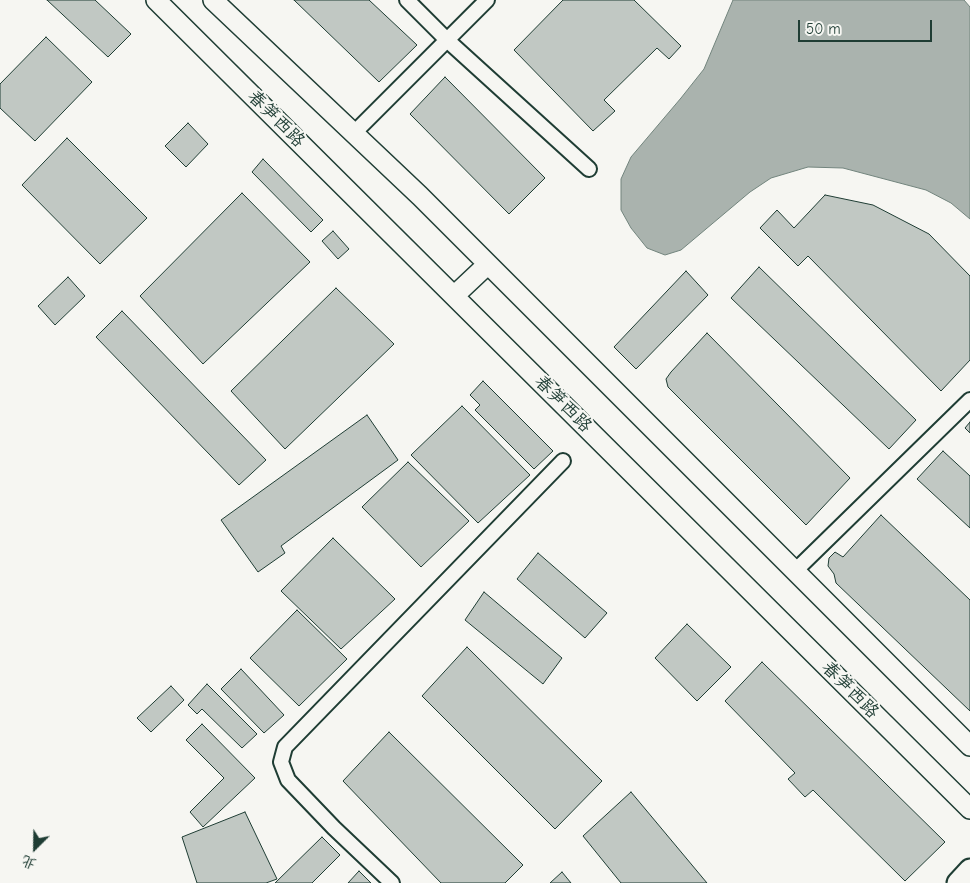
<!DOCTYPE html>
<meta charset="utf-8">
<style>
body{margin:0}
#map{position:relative;width:970px;height:883px;overflow:hidden;background:#f6f6f2;font-family:"Comic Neue","LXGW WenKai TC",sans-serif}
canvas{display:block}
.north{position:absolute;left:10px;top:823px;width:50px;height:50px;-webkit-text-stroke:4px #f6f6f2;paint-order:stroke;rotate:203deg;font-size:14px;font-weight:700;line-height:20px;text-align:center;color:#1f3d34}
.north::after{content:'';display:block;margin:auto;width:18px;height:22px;background:#1f3d34;clip-path:polygon(50% 0,100% 100%,50% 72%,0 100%)}
.scale{position:absolute;left:798px;top:20px;width:134px;height:22px;box-sizing:border-box;border:2px solid #1f3d34;border-top:0;padding-left:6px;font-size:15px;line-height:18px;white-space:nowrap;color:#1f3d34;-webkit-text-stroke:4px #f6f6f2;paint-order:stroke}
</style>
<div id="map">
<canvas width="970" height="883"></canvas>
<div class="north">北</div>
<div class="scale">50 m</div>
</div>
<script>
const g = document.querySelector('canvas').getContext('2d');
g.lineJoin = 'round';
function fillPath(path, color) { g.fillStyle = color; g.fill(path, 'evenodd'); }
const toPath = rows => new Path2D(rows.map(r => 'M' + r).join(''));
function trace(path, color, width, dash) { g.strokeStyle = color; g.lineWidth = width; g.lineCap = dash ? 'butt' : 'round'; g.setLineDash(dash || []); g.stroke(path); }
function label(font, color, halo, rows, align = 'center') {
  g.font = font + ' "Comic Neue","LXGW WenKai TC",sans-serif'; g.lineWidth = 4.5; g.setLineDash([]); g.textBaseline = 'middle'; g.strokeStyle = halo; g.fillStyle = color; for (const [text, x, y, turn = 0] of rows) {
    g.save(); g.translate(x, y); g.rotate((+turn || 0) * Math.PI / 180); g.textAlign = isNaN(turn) ? turn : align; if (halo) g.strokeText(text, 0, 0); g.fillText(text, 0, 0); g.restore();
  }
}
const water = toPath([
 [733,0,964,0,970,7,970,219,951,203,926,190,843,168,808,167,771,178,750,192,681,250,665,255,647,248,631,228,621,210,621,179,631,157,681,98,704,69,733,0]
]);
fillPath(water, '#aab3ae');
trace(water, '#72847d', 1);
const building = toPath([
 [47,0,95,0,131,34,108,57,47,0],
 [294,0,369,0,417,45,379,82,294,0],
 [563,0,634,0,681,46,669,59,657,48,604,100,615,111,593,131,514,50,563,0],
 [46,37,92,82,35,141,0,108,0,84,46,37],
 [445,77,545,178,509,214,410,114,445,77],
 [188,123,208,144,186,167,165,146,188,123],
 [67,138,147,218,100,264,22,185,67,138],
 [263,159,323,220,311,232,252,172,263,159],
 [242,193,310,262,203,364,140,296,242,193],
 [825,195,873,205,929,234,970,276,970,360,941,391,808,256,798,266,760,228,777,210,794,228,825,195],
 [333,231,349,249,338,259,322,241,333,231],
 [759,267,916,420,889,449,731,298,759,267],
 [686,271,708,295,636,369,614,347,686,271],
 [68,277,85,296,55,325,38,306,68,277],
 [336,288,394,344,285,449,231,391,336,288],
 [122,311,266,460,239,485,96,337,122,311],
 [707,333,850,478,806,525,668,387,666,379,671,372,707,333],
 [483,381,553,451,534,469,475,410,480,405,470,395,483,381],
 [462,406,530,475,478,523,411,455,462,406],
 [367,415,398,460,281,546,285,553,258,572,221,520,367,415],
 [970,422,970,433,965,428,970,422],
 [943,451,970,476,970,528,917,479,943,451],
 [408,462,469,521,421,567,362,507,408,462],
 [881,515,970,600,970,711,836,583,834,574,828,566,829,558,835,552,843,557,881,515],
 [333,538,395,599,341,649,281,591,333,538],
 [538,553,607,613,585,638,517,579,538,553],
 [484,592,562,658,543,684,465,620,484,592],
 [297,610,347,659,299,706,250,658,297,610],
 [687,624,731,667,697,701,655,658,687,624],
 [467,647,602,781,555,829,422,696,467,647],
 [762,662,945,842,905,881,813,790,805,797,788,779,795,773,725,701,762,662],
 [241,669,284,715,264,733,221,689,241,669],
 [207,684,257,734,242,748,202,709,197,714,188,705,207,684],
 [171,686,184,700,151,732,137,718,171,686],
 [202,724,255,778,203,827,190,812,224,778,186,740,202,724],
 [389,732,523,865,505,883,441,883,343,781,389,732],
 [631,792,707,883,621,883,583,836,631,792],
 [245,812,277,879,266,883,197,883,182,837,245,812],
 [322,837,340,855,312,883,275,883,322,837],
 [359,871,371,883,348,883,359,871],
 [562,872,571,883,550,883,562,872]
]);
fillPath(building, '#c1c8c3');
trace(building, '#1f3d34', 1);
const minor = toPath([
 [407,0,447,40,589,169],
 [354,133,487,0],
 [795,571,970,400],
 [392,883,334,828,288,780,281,762,285,747,563,461]
]);
const secondary = toPath([
 [156,0,970,809],
 [213,0,420,196,970,746],
 [454,296,488,264]
]);
const primary = toPath([
 [958,883,970,870]
]);
trace(minor, '#1f3d34', 18);
trace(secondary, '#1f3d34', 22);
trace(primary, '#1f3d34', 25);
trace(minor, '#f6f6f2', 14);
trace(secondary, '#f6f6f2', 19);
trace(primary, '#f6f6f2', 21);
label('18px', '#1f3d34', '#f6f6f2', [
 ["春笋西路",276,119,45],
 ["春笋西路",563,404,45],
 ["春笋西路",850,690,45]
]);
</script>
